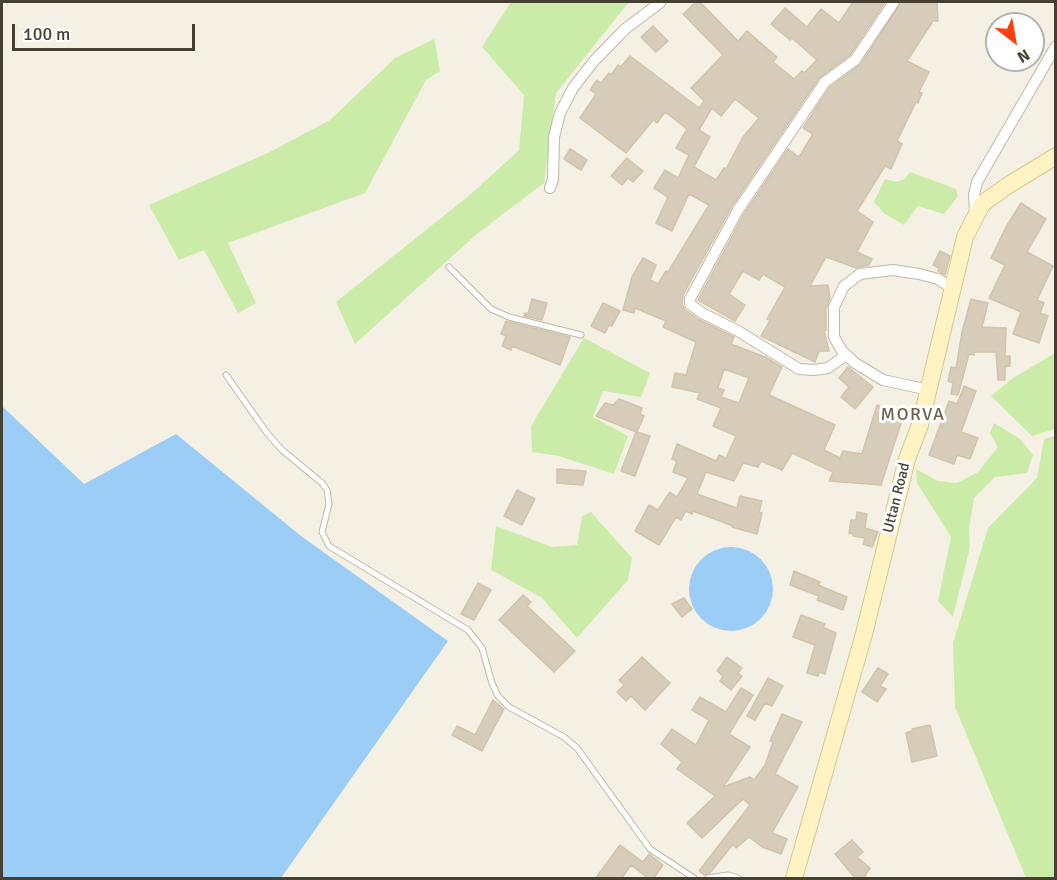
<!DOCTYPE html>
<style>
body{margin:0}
#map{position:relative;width:1057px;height:880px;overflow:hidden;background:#f4f0e4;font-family:Signika,sans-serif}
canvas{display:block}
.frame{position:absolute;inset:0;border:3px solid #464033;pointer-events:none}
.north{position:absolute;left:985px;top:12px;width:60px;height:60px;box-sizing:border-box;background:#fff;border:2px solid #b5b3ad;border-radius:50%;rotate:149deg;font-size:16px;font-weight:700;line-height:24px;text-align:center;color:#464033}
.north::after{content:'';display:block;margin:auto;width:21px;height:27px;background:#ff3f10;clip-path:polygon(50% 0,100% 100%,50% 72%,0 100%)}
.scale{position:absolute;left:12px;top:24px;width:183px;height:27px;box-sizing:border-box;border:3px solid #464033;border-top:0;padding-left:8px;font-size:18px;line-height:21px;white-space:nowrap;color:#464033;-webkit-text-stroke:4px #fff;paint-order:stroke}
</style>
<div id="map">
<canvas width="1057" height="880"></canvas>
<div class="frame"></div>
<div class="north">N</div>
<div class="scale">100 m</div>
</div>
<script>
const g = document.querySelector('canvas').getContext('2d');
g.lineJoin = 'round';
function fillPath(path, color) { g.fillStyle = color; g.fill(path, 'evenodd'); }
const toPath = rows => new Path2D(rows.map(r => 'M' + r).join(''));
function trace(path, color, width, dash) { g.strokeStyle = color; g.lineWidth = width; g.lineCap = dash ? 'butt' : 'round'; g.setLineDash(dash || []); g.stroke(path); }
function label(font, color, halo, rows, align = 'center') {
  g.font = font + ' Signika,sans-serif'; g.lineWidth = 6; g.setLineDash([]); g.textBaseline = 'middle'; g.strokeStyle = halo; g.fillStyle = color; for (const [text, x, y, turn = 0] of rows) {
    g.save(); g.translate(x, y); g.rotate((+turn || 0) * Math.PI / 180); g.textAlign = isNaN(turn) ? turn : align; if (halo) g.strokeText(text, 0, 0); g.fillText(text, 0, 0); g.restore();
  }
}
fillPath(toPath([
 [511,2,629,2,556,93,544,183,478,233,355,344,336,302,471,194,519,150,524,95,482,47],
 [434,39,440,71,426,80,365,193,228,243,256,303,238,313,204,250,179,260,149,205,270,152,330,120,395,58],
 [910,172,956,189,958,196,944,214,918,206,904,225,885,214,874,202,885,179,896,182,905,179],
 [584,338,650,373,641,397,603,391,593,417,628,436,614,474,559,456,532,452,531,426],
 [1055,353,1055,429,1032,436,991,396,1013,378],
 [994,423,1020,439,1033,455,1027,473,995,477,974,498,969,529,970,547,953,617,938,601,951,537,917,483,916,469,938,481,957,483,978,472,998,447,990,433],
 [1055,436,1055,878,1026,878,955,707,953,643,988,528,1037,478,1044,439],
 [591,512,632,558,628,580,577,638,541,597,491,570,496,526,552,547,577,545,582,516]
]), '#cbeca9');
fillPath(toPath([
 [2,406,84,484,176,434,301,536,448,641,281,878,2,878],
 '689 589a42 42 0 1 1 84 0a42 42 0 1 1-84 0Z'
]), '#9bcdf6');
const building = toPath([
 [696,2,700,2,738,41,747,31,777,57,773,62,794,79,802,71,804,73,817,60,792,38,790,40,771,24,785,8,807,27,821,9,839,23,853,2,885,2,850,55,819,78,732,206,683,295,682,304,685,310,698,319,734,337,731,344,765,357,782,367,769,395,835,425,824,450,840,458,843,451,862,454,877,405,904,414,881,485,829,481,833,472,792,453,782,470,761,461,758,467,743,463,734,481,706,472,697,494,737,508,740,496,762,501,759,512,762,513,757,534,732,527,733,526,693,511,692,514,686,511,681,520,676,517,659,545,635,531,649,505,658,510,670,492,677,497,688,478,673,472,677,461,672,459,677,444,716,461,719,455,726,458,736,436,713,426,721,408,697,399,700,393,672,387,675,373,686,375,696,342,663,327,666,321,635,308,634,313,623,310,632,277,643,258,656,265,650,280,658,284,666,271,668,272,709,205,689,194,672,231,656,223,668,197,654,188,665,170,678,178,689,155,676,148,687,129,665,112,657,123,653,120,626,153,580,118,596,94,590,90,597,80,601,83,609,73,611,75,618,65,621,67,630,56,699,108,704,101,691,88,723,55,683,14,696,2],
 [735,99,759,118,743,137,726,169,724,168,716,180,694,167,710,137,699,130,712,108,721,116,735,99],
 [724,369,749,378,739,403,721,397,724,390,718,388,724,369],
 [901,2,937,2,938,21,933,21,907,61,929,72,919,92,922,93,918,103,916,102,897,141,902,144,891,169,885,166,857,211,873,222,857,252,872,259,869,265,856,268,826,257,810,286,828,285,830,298,826,309,826,330,824,331,829,351,819,351,815,362,761,336,770,320,767,319,785,287,763,274,759,280,743,271,729,294,745,305,735,321,698,300,744,214,788,149,799,157,813,134,803,128,830,87,861,64,901,2],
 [653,26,668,41,656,52,641,37,653,26],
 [570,149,587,160,581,170,564,159,570,149],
 [627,158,643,171,633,182,628,178,622,185,611,176,627,158],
 [1021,203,1046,219,1027,252,1053,266,1037,300,1044,303,1040,313,1048,316,1039,343,1013,334,1021,312,989,298,1005,265,991,258,1006,227,1021,203],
 [940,251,950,256,945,275,938,271,939,268,933,265,940,251],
 [532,299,547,303,542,320,524,316,525,313,528,314,532,299],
 [971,299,988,303,982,327,1006,328,1005,356,1010,356,1010,366,1005,367,1005,380,998,380,996,352,974,352,974,355,969,354,958,395,951,394,953,383,948,381,951,367,956,368,962,332,971,299],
 [603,303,620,311,612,326,609,325,605,333,591,326,603,303],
 [506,321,570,337,560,365,512,346,511,350,502,346,506,336,501,334,506,321],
 [848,367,873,387,855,409,841,397,849,387,839,378,848,367],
 [964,386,976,391,961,432,978,438,970,459,957,455,954,464,929,455,949,401,957,404,964,386],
 [619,399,642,408,640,414,644,416,637,432,650,436,635,476,621,471,636,432,596,416,605,403,613,405,619,399],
 [557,469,586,471,583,485,557,483,557,469],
 [517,490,535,499,522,525,504,516,517,490],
 [857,512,867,514,865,528,878,532,872,547,863,544,865,538,853,536,853,534,849,533,851,520,856,520,857,512],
 [794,571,820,582,818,585,847,597,843,610,817,600,819,596,790,585,794,571],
 [478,583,491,590,474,620,461,614,478,583],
 [523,595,531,602,527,606,575,651,554,672,499,620,523,595],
 [684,598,692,609,682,617,672,604,684,598],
 [801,615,825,624,823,627,836,633,825,674,819,672,818,676,807,673,815,645,793,637,801,615],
 [642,657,670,683,645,710,631,696,626,701,617,692,624,685,619,680,642,657],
 [727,657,742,668,738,673,742,676,731,690,720,681,723,676,717,671,727,657],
 [878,668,888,674,880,686,886,689,877,702,862,692,878,668],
 [768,678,783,686,772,706,765,703,755,720,747,716,768,678],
 [741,688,753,695,729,734,750,747,723,787,750,777,754,780,765,765,773,742,770,741,782,714,802,722,775,774,798,787,772,833,787,839,781,854,762,847,749,837,736,848,733,844,710,873,704,875,699,871,750,805,743,799,702,838,687,823,715,796,677,769,682,762,661,744,672,729,696,745,709,720,692,710,700,697,726,712,741,688],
 [493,700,504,709,482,751,452,735,457,726,475,735,493,700],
 [930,725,937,756,912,762,906,733,912,731,912,729,930,725],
 [852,840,863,852,857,857,870,868,863,879,856,879,835,854,852,840],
 [620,845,643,862,649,854,663,865,653,879,649,879,631,865,621,879,595,879,620,845]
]);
fillPath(building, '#d6ccb9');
trace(building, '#d2c4ab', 1.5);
const service = toPath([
 [449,267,491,309,509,317,581,335],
 [226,375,267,433,282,450,322,483,327,490,329,504,322,532,329,546,468,630,482,648,492,683,498,696,509,707,564,737,577,748,650,849,694,878],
 [708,878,728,875,738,878]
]);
const minor = toPath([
 [550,188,553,179,554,137,560,113,573,88,594,61,625,29,661,2],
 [975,213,974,195,977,182,1056,46],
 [846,355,828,368,814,370,799,369,738,331,702,313,690,304,690,299,738,210,825,82,855,60,894,2],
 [929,390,883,380,855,363,842,351,834,337,834,307,844,286,860,274,893,270,919,274,938,279,953,289]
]);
const secondary = toPath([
 [794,878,864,634,907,459,920,425,965,237,982,204,1007,186,1056,156]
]);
trace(service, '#c0b8a6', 7);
trace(minor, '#c0b8a6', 12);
trace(secondary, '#d7c890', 18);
trace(service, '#fff', 5);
trace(minor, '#fff', 10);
trace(secondary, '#fff3c3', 16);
label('15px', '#464033', '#fff', [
 ["Uttan Road",897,498,-76]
]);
g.letterSpacing = '1.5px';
label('18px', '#6a5f4a', '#fff', [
 ["MORVA",913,415]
]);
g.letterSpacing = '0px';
</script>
